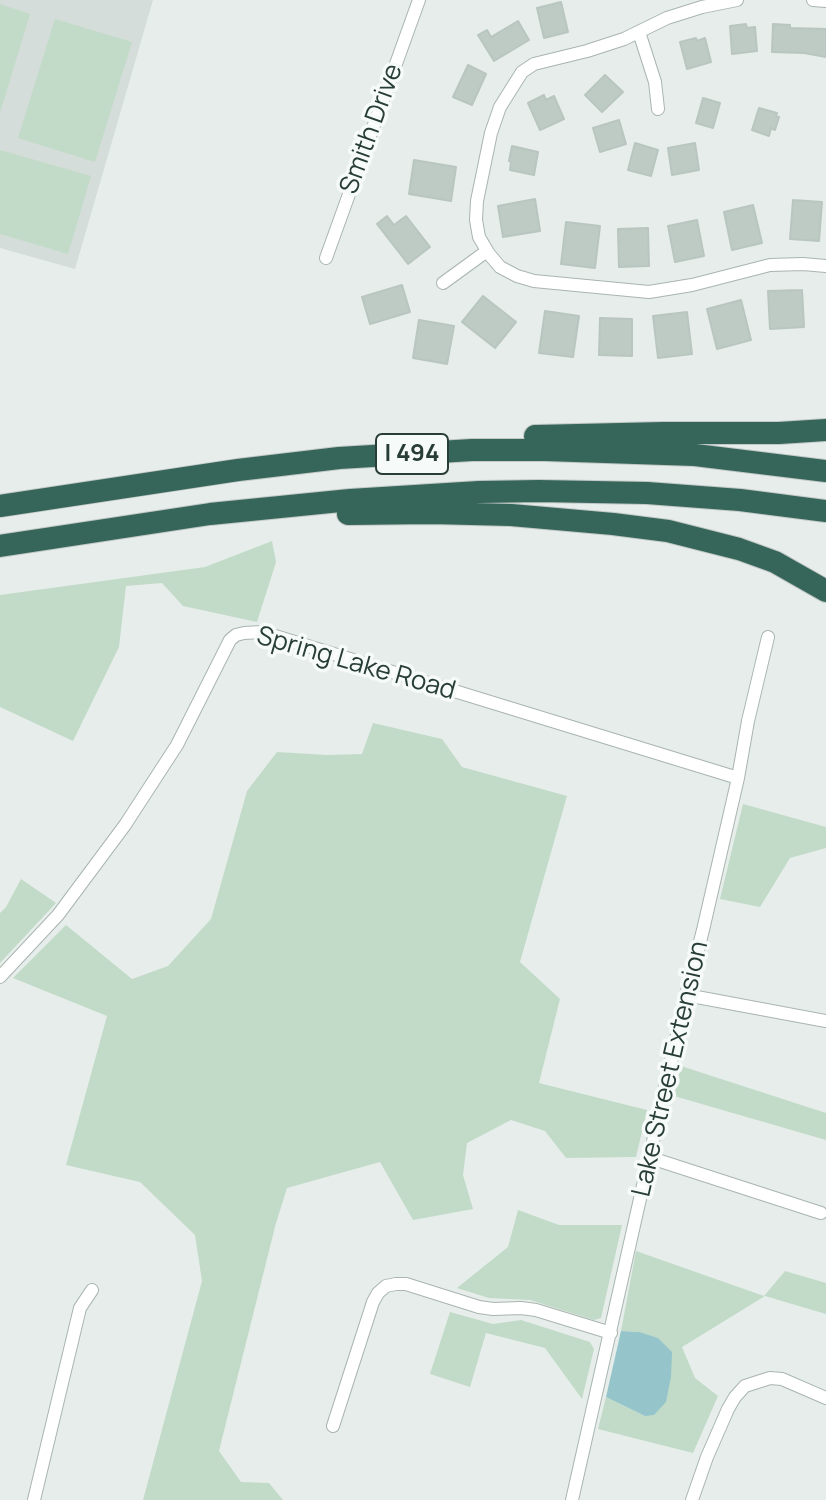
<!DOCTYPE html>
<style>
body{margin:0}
canvas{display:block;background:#e6edea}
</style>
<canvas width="826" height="1500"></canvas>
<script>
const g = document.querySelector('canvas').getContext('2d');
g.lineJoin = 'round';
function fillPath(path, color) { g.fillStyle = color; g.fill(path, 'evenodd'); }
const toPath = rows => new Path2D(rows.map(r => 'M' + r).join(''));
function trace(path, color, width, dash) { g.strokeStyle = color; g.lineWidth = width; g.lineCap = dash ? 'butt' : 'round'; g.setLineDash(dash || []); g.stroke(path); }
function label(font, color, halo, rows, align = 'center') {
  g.font = font + ' Manrope,sans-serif'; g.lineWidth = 7; g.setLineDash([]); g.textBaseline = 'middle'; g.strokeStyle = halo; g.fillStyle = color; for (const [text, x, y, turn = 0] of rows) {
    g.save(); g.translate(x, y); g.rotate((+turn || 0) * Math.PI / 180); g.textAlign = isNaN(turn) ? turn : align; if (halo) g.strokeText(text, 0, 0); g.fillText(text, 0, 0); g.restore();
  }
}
fillPath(toPath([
 [0,0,153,0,75,269,0,248]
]), '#d4ddd9');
fillPath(toPath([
 [0,4,30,14,0,113],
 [55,19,132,42,95,162,18,138],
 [0,150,91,176,68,254,0,234],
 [272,541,276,562,257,622,183,606,162,583,126,586,119,647,73,741,0,707,0,595,205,567],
 [373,723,442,739,462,767,567,796,520,962,560,999,539,1083,647,1110,636,1157,566,1158,545,1131,511,1120,467,1143,463,1175,473,1209,413,1220,380,1162,287,1188,276,1223,219,1451,241,1482,269,1483,283,1500,143,1500,202,1281,195,1235,140,1182,66,1165,107,1016,13,978,66,925,132,979,168,966,211,919,247,791,277,752,327,755,362,754],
 [743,804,826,827,826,848,790,858,760,907,720,899],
 [21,879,56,903,0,963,0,913,6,907],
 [681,1066,826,1113,826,1140,674,1096],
 [518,1210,559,1225,622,1225,601,1318,594,1320,530,1300,489,1298,457,1288,508,1247],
 [636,1251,764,1296,785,1271,826,1283,826,1314,765,1296,682,1347,695,1378,718,1396,693,1453,598,1429,606,1397,645,1416,639,1332,621,1331],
 [450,1312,493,1324,521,1320,590,1342,594,1349,582,1399,545,1348,486,1333,470,1387,430,1374]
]), '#c2dbc8');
fillPath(toPath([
 [621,1331,639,1332,658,1338,672,1352,671,1377,666,1402,654,1415,645,1416,606,1397]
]), '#95c5cb');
const building = toPath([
 [561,2,568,32,544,38,537,8,561,2],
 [518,21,529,40,494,61,478,35,487,30,491,37,518,21],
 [746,24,747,28,755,27,757,51,732,54,730,26,746,24],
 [773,24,790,25,790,28,826,29,826,57,804,53,772,52,773,24],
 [696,38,697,41,705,38,711,62,687,69,680,42,696,38],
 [468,65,486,74,472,105,453,97,468,65],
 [605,75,623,92,602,112,585,95,605,75],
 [544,95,546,100,554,96,564,119,540,130,528,103,544,95],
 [703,98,720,103,713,128,696,123,703,98],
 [759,108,777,113,776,116,779,117,775,130,771,128,769,136,752,130,759,108],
 [619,120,626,144,600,152,593,128,619,120],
 [635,143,658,150,651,176,628,170,635,143],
 [695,143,699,170,672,175,668,148,695,143],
 [512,146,538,152,534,175,510,170,511,162,509,161,512,146],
 [414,160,456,167,451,201,409,194,414,160],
 [535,199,540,231,503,237,498,206,535,199],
 [793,200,822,202,819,241,790,239,793,200],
 [753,205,762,243,732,250,724,212,753,205],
 [387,216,394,225,406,216,430,247,408,264,377,224,387,216],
 [697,220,704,256,675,262,668,226,697,220],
 [566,222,600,226,595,268,561,264,566,222],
 [648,228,649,266,619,267,618,229,648,228],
 [402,285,410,312,370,324,362,297,402,285],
 [802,290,804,327,770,329,768,291,802,290],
 [483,296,516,322,495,348,462,322,483,296],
 [741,300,751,340,717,349,707,309,741,300],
 [545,311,579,316,573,357,539,353,545,311],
 [687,312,692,354,658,358,653,316,687,312],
 [600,318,632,319,632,356,599,355,600,318],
 [419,320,454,326,447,364,413,358,419,320]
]);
fillPath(building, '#becbc5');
trace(building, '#b9c6c0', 2);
const minor = toPath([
 [737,0,702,7,667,18,624,39,587,51,534,64,522,72,500,107,491,133,477,201,476,220,479,237,489,254,500,267,517,276,534,281,649,292,692,285,770,265,803,264,826,266],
 [813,0,826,1],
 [639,32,655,82,658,109],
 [326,258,419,0],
 [443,283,487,251],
 [0,977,58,915,125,825,177,745,230,640,236,635,244,633,262,632,738,778],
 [686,995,826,1021],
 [651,1158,821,1213],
 [333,1426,373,1302,378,1293,386,1286,396,1284,406,1284,479,1307,493,1309,521,1308,536,1310,611,1333],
 [34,1500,80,1308,92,1290],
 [572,1500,686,995,703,930,738,778,748,721,768,637],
 [692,1500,707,1457,728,1409,735,1397,745,1386,770,1378,782,1379,826,1398]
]);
const motorway = toPath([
 [535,436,663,433,779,433,826,430],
 [0,506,238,470,339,458,472,450,545,450,695,455,826,471],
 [348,514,432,513,511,515,613,524,668,531,739,549,775,562,826,591],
 [0,546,210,514,350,500,479,492,539,491,647,493,740,500,826,511]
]);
trace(minor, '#a9b5b0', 14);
trace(motorway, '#c3c9c7', 24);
trace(minor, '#fff', 12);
trace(motorway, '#36665a', 22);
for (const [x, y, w] of [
 [412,454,72]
]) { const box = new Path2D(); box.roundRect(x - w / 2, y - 20, w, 40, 6); g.fillStyle = '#f6faf8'; g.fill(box); trace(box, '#273d36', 2); }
label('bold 24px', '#273d36', null, [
 ["I 494",412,454]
]);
label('26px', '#273d36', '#f6faf8', [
 ["Smith Drive",372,129,-70],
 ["Spring Lake Road",356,664,16],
 ["Lake Street Extension",671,1069,-77]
]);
</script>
